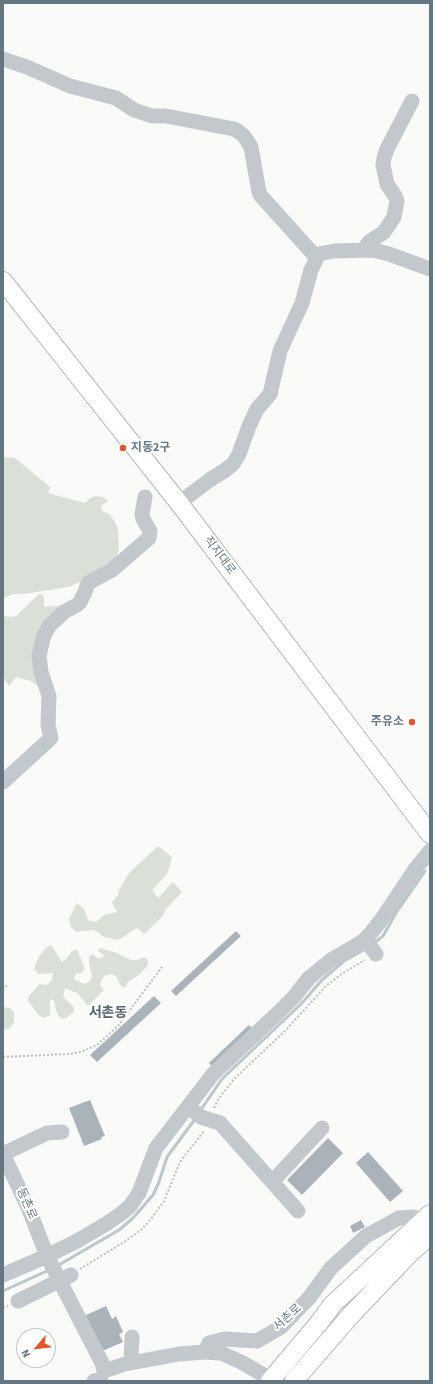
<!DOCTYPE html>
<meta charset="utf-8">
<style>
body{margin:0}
#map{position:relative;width:433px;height:1384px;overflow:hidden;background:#fafaf8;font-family:"Source Sans 3",sans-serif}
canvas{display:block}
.frame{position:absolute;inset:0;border:4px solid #657683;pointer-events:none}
.north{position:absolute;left:16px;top:1328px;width:40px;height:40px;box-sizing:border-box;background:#fff;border:1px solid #c1c8cd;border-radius:50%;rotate:242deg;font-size:11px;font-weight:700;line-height:16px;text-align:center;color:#657683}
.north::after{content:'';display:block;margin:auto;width:14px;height:18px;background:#e4572e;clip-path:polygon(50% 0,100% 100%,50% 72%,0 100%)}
</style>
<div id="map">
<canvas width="433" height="1384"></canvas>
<div class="frame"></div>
<div class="north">N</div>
</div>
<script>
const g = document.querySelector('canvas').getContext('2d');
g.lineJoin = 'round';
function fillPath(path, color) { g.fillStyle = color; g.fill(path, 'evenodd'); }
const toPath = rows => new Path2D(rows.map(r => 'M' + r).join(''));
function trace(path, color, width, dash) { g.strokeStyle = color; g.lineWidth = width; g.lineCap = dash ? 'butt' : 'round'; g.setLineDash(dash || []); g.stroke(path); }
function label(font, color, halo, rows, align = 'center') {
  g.font = font + ' "Source Sans 3","Noto Sans KR",sans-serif'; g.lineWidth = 4; g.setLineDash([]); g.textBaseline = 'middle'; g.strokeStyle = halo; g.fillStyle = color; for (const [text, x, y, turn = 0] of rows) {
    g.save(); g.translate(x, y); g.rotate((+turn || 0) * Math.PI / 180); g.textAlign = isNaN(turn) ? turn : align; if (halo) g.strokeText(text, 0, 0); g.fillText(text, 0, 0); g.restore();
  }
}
fillPath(toPath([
 [3,457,15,458,50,487,48,493,85,503,89,499,95,496,103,497,108,501,101,506,102,511,109,514,115,522,118,530,119,550,116,559,102,573,69,587,24,594,14,594,3,598],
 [39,594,43,595,44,598,44,607,72,604,50,620,41,689,31,681,16,677,9,686,3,677,3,616,12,617,16,616],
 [158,846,172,857,170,865,167,874,152,890,158,898,173,882,182,892,165,910,163,916,144,934,137,928,118,940,104,937,95,930,76,932,71,927,69,919,77,903,84,909,88,920,96,922,104,915,117,912,112,903,116,897,118,896,119,890,129,873],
 [49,946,52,946,62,962,67,958,72,951,77,949,85,969,81,973,76,974,74,977,75,980,85,984,90,981,92,976,89,963,89,956,93,954,97,958,102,958,104,955,98,951,100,948,117,953,131,960,137,960,144,957,148,960,148,965,140,974,128,982,125,988,121,986,116,976,112,974,104,976,101,981,100,985,104,990,88,1006,77,993,65,988,63,997,73,1006,74,1012,66,1018,63,1019,59,1017,56,1010,54,1000,50,999,50,1015,43,1018,38,1014,28,1001,28,997,40,984,47,985,52,980,53,973,38,974,34,969,38,958,44,950],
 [5,1007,11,1009,14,1013,14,1022,10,1028,3,1030,3,1008]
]), '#dadfd7');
trace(toPath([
 [373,944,383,936,396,913,425,871],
 [200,1111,222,1079,301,1004,322,980,344,961,367,948],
 [57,1266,119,1230,133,1218,153,1195,159,1182,167,1157,195,1119],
 [3,1291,49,1270]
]), '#bbc7cb', 3);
fillPath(toPath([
 [236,931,241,936,176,996,171,991],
 [154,996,161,1003,97,1062,90,1055],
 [249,1025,254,1031,214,1068,209,1063],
 [90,1100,105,1136,101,1137,102,1139,84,1146,69,1108],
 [328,1138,343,1153,302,1195,287,1180],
 [368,1152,403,1191,390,1202,356,1163],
 [361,1220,365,1227,353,1233,350,1226],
 [106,1306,112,1319,116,1316,123,1332,119,1334,123,1342,100,1352,84,1316]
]), '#aab3b9');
const major = toPath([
 [3,281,179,503,430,834],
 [270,1381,318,1324,333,1304,430,1214],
 [294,1381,351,1315,411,1252,430,1236]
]);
trace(major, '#b5babe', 20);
trace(toPath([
 [3,990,7,985],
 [3,1057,68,1054,81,1052,97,1045,118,1026,162,967],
 [214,1108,219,1098,235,1078,285,1031,326,986,343,973,365,960],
 [80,1269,124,1242,141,1230,151,1219,164,1201,180,1162,204,1131],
 [3,1308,8,1306]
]), '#bbbfc2', 2, [2, 2]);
trace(toPath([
 [3,59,27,67,70,86,116,98,134,110,152,116,166,116,234,129,239,132,244,136,251,147,259,192,261,196,316,257],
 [364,249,369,242,384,232,394,217,397,201,395,196,387,184,383,165,384,158,387,149,412,101],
 [179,503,211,479,224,471,233,464,239,454,249,426,257,409,270,394,280,351,302,303,311,270,319,254,334,251,373,250,389,254,430,269],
 [3,782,51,738,48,725,49,696,41,672,39,656,44,635,50,625,64,612,77,605,80,602,85,592,88,583,112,570,149,538,150,531,143,519,142,514,145,497],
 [365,939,376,954],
 [188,1107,201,1117,220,1123,298,1211],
 [3,1154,28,1207,47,1256,102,1363,104,1371],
 [3,1154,47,1133,62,1132],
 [272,1182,322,1128],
 [3,1275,47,1256,77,1241,106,1224,122,1213,130,1206,139,1193,156,1148,213,1074,281,1010,293,998,309,978,331,960,362,942,371,933,382,919,416,868,430,851],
 [18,1301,71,1275],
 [205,1352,209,1343,225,1339,257,1341,281,1327,309,1298,331,1268,366,1236,399,1218,413,1217,424,1220],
 [131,1362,132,1337],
 [104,1371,125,1364,179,1354,205,1352,221,1353,241,1362,274,1381],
 [94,1381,101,1380]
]), '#c3c8cc', 15);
trace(major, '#fff', 18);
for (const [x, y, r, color] of [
 [123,448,4,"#e4572e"],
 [412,722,4,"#e4572e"]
]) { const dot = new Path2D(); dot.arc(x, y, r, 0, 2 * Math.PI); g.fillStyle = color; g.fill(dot); trace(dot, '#fff', 1.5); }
label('bold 12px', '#657683', '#fff', [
 ["지동2구",131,448],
 ["주유소",404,722,"right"]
], 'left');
label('12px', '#657683', '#fff', [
 ["직지대로",219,556,53],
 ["동촌로",26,1204,67],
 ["서촌로",288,1318,-42]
]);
label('bold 14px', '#57646e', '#fff', [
 ["서촌동",108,1014]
]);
</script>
